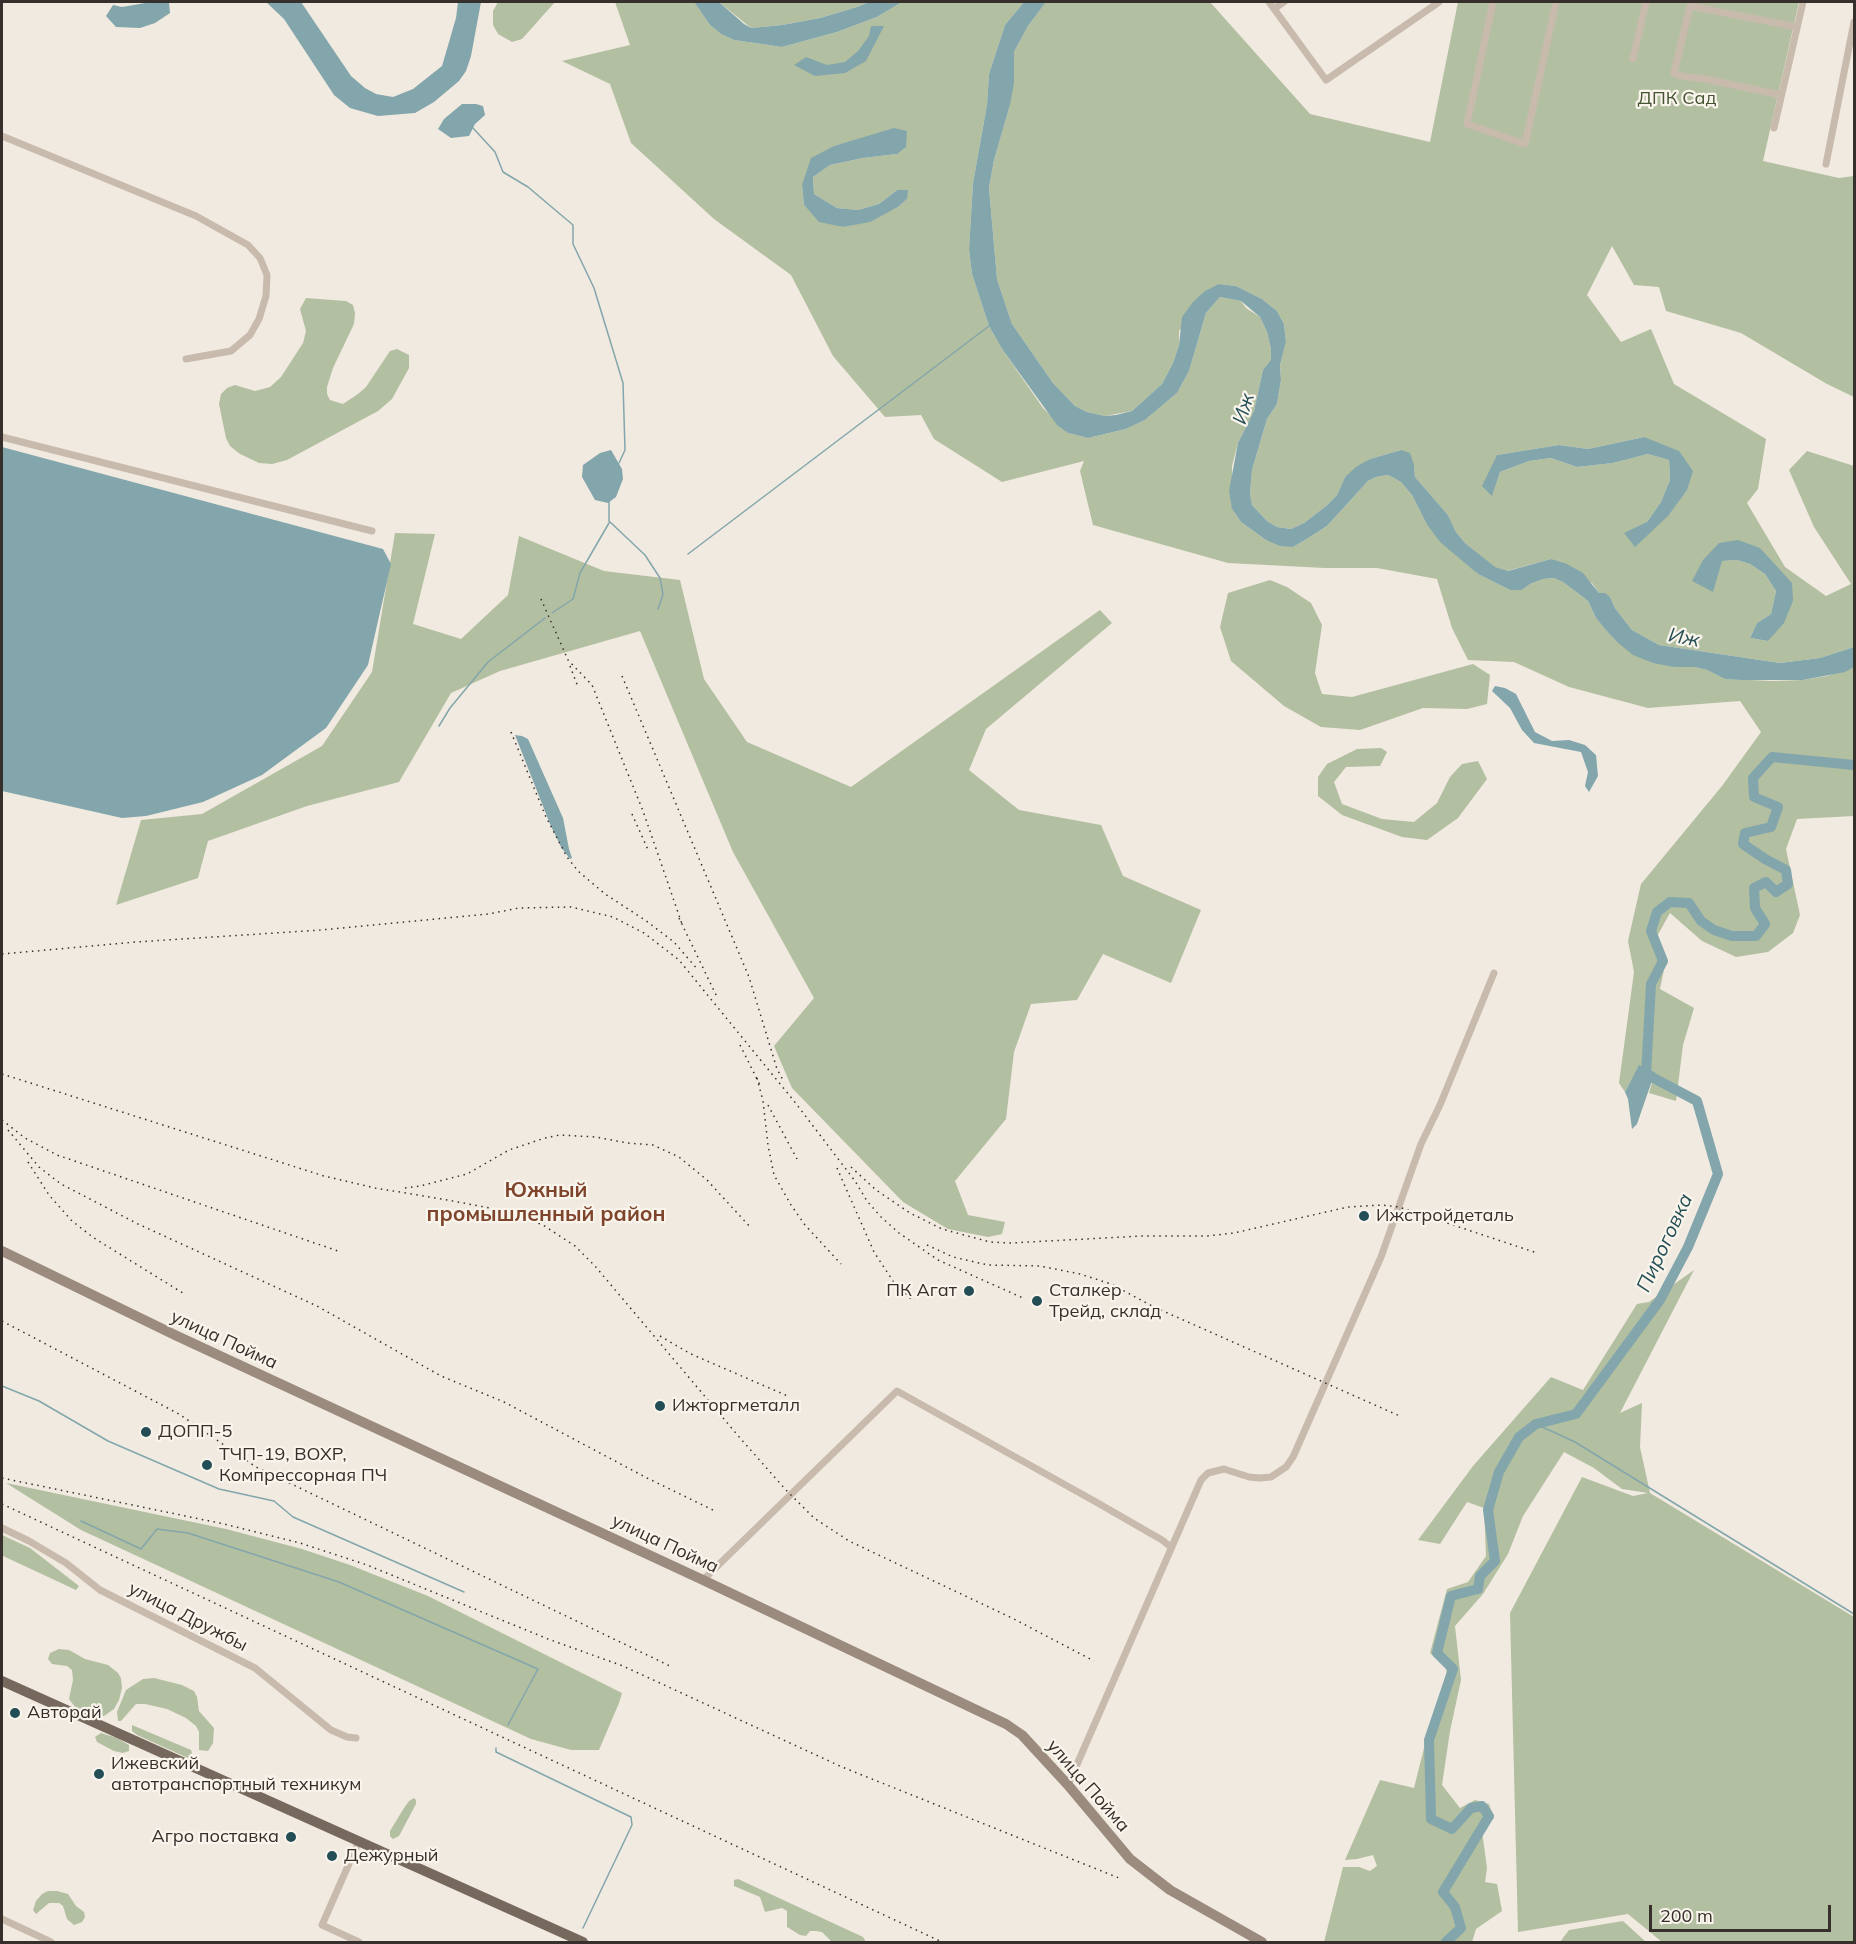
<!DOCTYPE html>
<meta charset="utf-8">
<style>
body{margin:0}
#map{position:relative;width:1856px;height:1944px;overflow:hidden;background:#f1eae0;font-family:Mulish,sans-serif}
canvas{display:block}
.frame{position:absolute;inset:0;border:3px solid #372f2b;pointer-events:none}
.scale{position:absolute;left:1649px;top:1905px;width:182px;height:27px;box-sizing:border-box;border:3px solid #372f2b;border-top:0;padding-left:8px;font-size:18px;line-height:21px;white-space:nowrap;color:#372f2b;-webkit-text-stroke:4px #f9f4ec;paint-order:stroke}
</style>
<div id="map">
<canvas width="1856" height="1944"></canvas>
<div class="frame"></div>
<div class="scale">200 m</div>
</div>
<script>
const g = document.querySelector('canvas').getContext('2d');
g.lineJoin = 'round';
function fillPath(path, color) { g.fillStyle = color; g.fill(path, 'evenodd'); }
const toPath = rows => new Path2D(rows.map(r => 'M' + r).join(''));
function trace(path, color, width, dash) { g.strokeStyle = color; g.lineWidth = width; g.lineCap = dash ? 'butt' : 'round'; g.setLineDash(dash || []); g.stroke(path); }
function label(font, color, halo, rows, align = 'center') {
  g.font = font + ' Mulish,sans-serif'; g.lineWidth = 4.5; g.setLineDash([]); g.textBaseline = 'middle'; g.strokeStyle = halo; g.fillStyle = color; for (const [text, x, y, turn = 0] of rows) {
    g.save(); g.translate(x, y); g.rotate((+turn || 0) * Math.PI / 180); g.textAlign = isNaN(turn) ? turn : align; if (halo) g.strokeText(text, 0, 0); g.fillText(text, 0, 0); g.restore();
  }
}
fillPath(toPath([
 [498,2,555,2,522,39,512,42,498,34,493,25,493,11],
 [615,2,694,2,710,25,721,34,734,40,782,47,837,32,877,17,902,2,1024,2,1005,25,989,74,987,105,973,183,969,250,972,274,989,326,1002,349,1043,408,1068,433,1088,438,1126,429,1145,420,1177,393,1189,371,1206,313,1220,297,1241,301,1246,308,1260,317,1267,332,1271,349,1271,361,1263,370,1254,411,1238,443,1232,466,1232,509,1241,522,1266,540,1293,547,1305,540,1327,526,1368,481,1376,477,1388,475,1401,482,1412,495,1426,523,1478,574,1510,590,1522,590,1530,584,1543,579,1554,578,1563,582,1588,601,1596,618,1617,642,1674,667,1695,667,1707,670,1725,679,1773,681,1803,680,1827,676,1854,667,1854,816,1797,819,1786,849,1800,915,1793,933,1768,952,1736,957,1702,941,1670,913,1656,938,1666,960,1660,989,1694,1008,1683,1045,1676,1101,1649,1093,1655,1072,1639,1066,1625,1092,1619,1083,1634,972,1628,941,1641,884,1722,786,1761,732,1740,701,1648,708,1569,687,1514,662,1468,660,1452,628,1437,579,1377,568,1325,568,1228,563,1093,525,1080,471,1084,461,1002,482,934,439,921,415,885,417,833,356,791,275,714,219,631,143,610,84,562,61,630,45],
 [858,140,897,154,863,158,830,165,813,177,814,194,837,208,858,210,879,204,897,190,907,199,898,207,870,221,843,227,819,221,804,205,802,185,834,146],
 [719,2,869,2,857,7,820,18,782,25,751,28],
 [1046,2,1210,2,1310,114,1430,142,1458,2,1799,2,1763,161,1839,178,1854,176,1854,397,1827,384,1741,333,1666,311,1659,287,1634,285,1612,246,1587,295,1621,342,1651,329,1674,384,1766,439,1758,489,1747,503,1785,567,1826,596,1851,584,1814,527,1789,470,1807,451,1854,466,1854,647,1820,658,1780,663,1659,645,1632,630,1615,608,1610,597,1599,593,1592,583,1551,559,1507,571,1494,567,1465,543,1456,532,1448,515,1415,477,1414,465,1401,450,1370,459,1345,477,1337,495,1326,506,1304,523,1291,529,1277,527,1267,521,1252,505,1250,494,1252,470,1267,419,1277,404,1281,380,1280,365,1286,342,1284,324,1277,311,1262,299,1236,286,1219,284,1179,331,1179,345,1173,363,1162,384,1132,411,1105,416,1087,412,1075,406,1053,383,1012,324,997,279,989,188,994,160,1010,105,1014,52,1028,26],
 [1644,437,1693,471,1635,546,1647,522,1661,502,1670,480,1669,460,1648,454,1613,463,1577,467,1551,458,1529,461,1500,472,1492,495,1497,455,1559,445,1588,449],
 [1760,548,1793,601,1768,641,1750,638,1757,623,1771,614,1776,591,1765,574,1750,564,1737,560,1721,561],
 [306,298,346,301,353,305,355,313,354,324,333,368,327,387,327,394,330,400,343,404,358,394,366,387,390,351,397,349,409,355,409,368,392,399,378,411,287,460,272,464,259,463,240,454,230,446,226,438,219,404,221,394,227,388,235,385,255,391,270,387,281,377,303,343,306,331,300,309],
 [395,533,435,534,413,624,461,639,508,595,519,536,604,571,680,580,704,679,747,742,851,787,1100,610,1112,623,986,729,969,770,1019,810,1101,825,1123,876,1201,910,1171,983,1103,954,1077,1000,1031,1004,1014,1052,1006,1119,955,1181,968,1215,1005,1222,1002,1234,988,1237,948,1229,903,1202,792,1088,774,1046,814,998,733,852,640,631,500,671,451,693,399,782,307,806,208,841,198,878,116,905,141,820,202,814,322,746,372,672],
 [1270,580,1287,587,1311,603,1322,625,1315,673,1322,694,1352,697,1473,664,1490,675,1487,704,1467,709,1423,708,1360,730,1321,727,1284,706,1231,661,1220,627,1228,593],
 [1381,748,1387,752,1380,766,1346,767,1334,782,1342,804,1382,819,1414,822,1437,803,1450,777,1462,764,1478,761,1487,779,1458,818,1427,840,1402,837,1342,815,1318,796,1318,777,1327,764,1357,749],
 [1694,1270,1620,1413,1642,1403,1640,1447,1650,1493,1854,1617,1854,1942,1662,1942,1628,1914,1518,1932,1510,1613,1582,1477,1633,1496,1648,1493,1622,1489,1594,1468,1564,1452,1523,1516,1508,1554,1483,1594,1455,1626,1461,1680,1450,1731,1442,1785,1460,1808,1475,1800,1489,1804,1494,1818,1482,1831,1487,1868,1485,1882,1497,1884,1502,1911,1476,1929,1472,1942,1324,1942,1343,1867,1359,1867,1370,1871,1377,1866,1373,1855,1357,1859,1345,1860,1380,1780,1414,1788,1428,1732,1447,1678,1446,1667,1430,1653,1447,1589,1468,1582,1486,1556,1484,1508,1467,1502,1440,1544,1418,1540,1473,1466,1551,1377,1583,1390,1637,1304,1649,1302],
 [6,1483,226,1529,302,1549,350,1565,428,1596,622,1693,619,1703,599,1750,571,1750,531,1739,81,1530],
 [2,1535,30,1548,79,1586,76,1590,3,1556,2,1557],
 [59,1649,69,1650,85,1659,108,1665,118,1673,121,1678,122,1688,119,1700,114,1709,104,1716,97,1716,75,1707,69,1699,73,1680,72,1670,67,1666,52,1664,48,1659,50,1653],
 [154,1678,182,1685,194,1691,197,1697,199,1711,214,1728,213,1743,208,1751,199,1750,199,1732,196,1726,186,1718,167,1709,145,1704,136,1704,121,1721,118,1721,117,1712,126,1690,143,1679],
 [132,1725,191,1750,192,1753,188,1758,137,1735,132,1731],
 [101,1733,117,1738,129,1745,129,1751,123,1753,114,1751,97,1742,95,1737],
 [414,1798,416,1800,416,1804,399,1836,393,1839,390,1836,390,1831,404,1808,409,1801],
 [738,1879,863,1937,866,1942,832,1942,822,1932,816,1931,810,1931,806,1936,800,1935,787,1927,787,1911,782,1908,765,1912,760,1897,734,1886,734,1880],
 [48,1891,57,1891,68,1894,76,1906,84,1912,85,1917,82,1922,74,1925,67,1919,63,1906,59,1903,49,1903,36,1914,33,1910,36,1901,42,1894],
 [1623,1921,1646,1942,1560,1942,1569,1930]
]), '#b3bfa1');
fillPath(toPath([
 [151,2,169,2,170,13,155,23,140,28,116,27,106,16,113,5,122,7],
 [266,2,301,2,351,76,365,88,376,94,393,97,413,89,442,66,456,18,458,2,481,2,471,56,466,71,459,81,434,102,415,113,378,116,350,108,334,95,284,19],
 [694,2,719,2,744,24,751,28,782,25,820,18,857,7,869,2,902,2,877,17,837,32,782,47,734,40,721,34,710,25],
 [1024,2,1046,2,1028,26,1014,52,1014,83,1010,105,994,160,989,188,997,279,1012,324,1053,383,1075,406,1087,412,1105,416,1116,415,1132,411,1162,384,1173,363,1179,345,1182,317,1193,302,1205,291,1219,284,1236,286,1262,299,1277,311,1284,324,1286,342,1280,365,1281,380,1277,404,1267,419,1252,470,1250,494,1252,505,1267,521,1277,527,1291,529,1304,523,1326,506,1337,495,1345,477,1356,467,1370,459,1401,450,1410,453,1414,465,1415,477,1448,515,1456,532,1465,543,1495,567,1508,571,1551,559,1567,564,1583,573,1599,593,1605,593,1610,597,1615,608,1632,630,1659,645,1780,663,1820,658,1854,647,1854,667,1845,672,1803,680,1741,680,1725,679,1707,670,1695,667,1674,667,1653,663,1633,655,1617,642,1606,630,1596,618,1588,601,1563,582,1554,578,1543,579,1530,584,1522,590,1510,590,1478,574,1440,542,1426,523,1412,495,1401,482,1388,475,1376,477,1368,481,1327,526,1305,540,1293,547,1280,546,1266,540,1241,522,1232,509,1229,491,1238,443,1254,411,1263,370,1271,360,1271,349,1267,332,1260,317,1241,301,1220,297,1206,313,1189,371,1177,393,1145,420,1126,429,1088,438,1068,433,1057,425,1002,349,989,326,972,274,969,250,973,183,987,105,989,74,1005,25],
 [871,26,884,26,866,61,845,73,815,76,794,65,806,57,827,65,845,62,858,51,869,36],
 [462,104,476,104,483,106,485,115,475,124,469,136,451,138,438,129,444,119],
 [894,128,907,131,906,147,897,154,863,158,830,165,813,177,814,194,837,208,858,210,879,204,897,190,908,190,907,199,898,207,870,222,843,227,819,222,804,205,802,185,811,158,834,146],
 [1644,437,1679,451,1693,471,1687,490,1668,516,1635,547,1624,533,1647,522,1661,502,1670,480,1669,460,1648,454,1613,463,1577,467,1551,458,1529,461,1500,472,1492,496,1482,486,1497,455,1559,445,1588,449],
 [2,447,383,549,391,564,368,665,326,728,262,775,203,802,146,816,122,818,2,791],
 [611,450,622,469,623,479,616,497,608,503,595,500,582,477,583,465,600,453],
 [1738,540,1760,548,1792,583,1793,601,1784,623,1768,641,1750,638,1757,623,1771,614,1776,591,1765,574,1750,564,1737,560,1722,561,1713,592,1692,581,1703,560,1719,543],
 [1495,686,1505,688,1516,694,1535,732,1552,741,1569,740,1585,745,1596,755,1598,776,1589,792,1585,786,1588,772,1581,752,1534,743,1522,730,1510,708,1492,691],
 [515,735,522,736,528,739,563,818,569,849,572,858,570,859,561,847,550,824],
 [1639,1065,1655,1072,1637,1124,1632,1129,1628,1099,1625,1092]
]), '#82a6ab');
trace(toPath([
 [473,128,495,152,503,172,528,187,573,225,573,244,594,288,623,383,625,450,619,463],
 [609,502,609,521,645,555,660,578,663,594,658,609],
 [688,554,989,326],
 [552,613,573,599,580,573,609,523],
 [439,726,450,708,488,662,545,618],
 [2,1386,39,1401,108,1441,219,1489,274,1501,293,1517,464,1592],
 [1536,1424,1575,1442,1854,1614],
 [81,1521,141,1549,157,1529,188,1533,339,1582,538,1669,508,1725],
 [496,1748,496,1752,631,1817,632,1825,583,1928]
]), '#82a6ab', 1.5);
trace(toPath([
 [1446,1942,1461,1928,1455,1907,1443,1892,1489,1816,1482,1806,1471,1808,1452,1829,1431,1819,1429,1740,1453,1669,1437,1653,1451,1596,1478,1589,1480,1576,1495,1561,1488,1510,1499,1472,1519,1437,1536,1424,1576,1414,1660,1300,1688,1247,1718,1174,1697,1101,1646,1074,1651,984,1663,961,1651,931,1657,912,1670,902,1689,903,1701,921,1714,930,1732,936,1756,936,1765,924,1755,908,1754,888,1766,882,1776,892,1788,884,1786,870,1765,859,1743,844,1745,833,1771,827,1778,807,1754,797,1753,778,1772,757,1854,765]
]), '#82a6ab', 10);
trace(toPath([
 [1269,2,1326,80,1439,2],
 [1493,2,1467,124,1525,144,1556,2],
 [1691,2,1674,73,1681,76,1705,79,1781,95],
 [1690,6,1797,27],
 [1274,9,1284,2],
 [1633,59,1646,2],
 [1774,128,1803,2],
 [2,136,196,216,248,245,260,258,267,275,266,296,259,319,250,335,231,351,186,359],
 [1826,164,1854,22],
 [2,437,372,531],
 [2,1528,29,1541,66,1563,100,1590,255,1668,331,1730,347,1737,356,1738],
 [703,1580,897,1391,1096,1502,1162,1540,1171,1547],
 [1068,1785,1201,1480,1208,1473,1224,1469,1249,1477,1259,1478,1271,1477,1286,1467,1293,1457,1381,1257,1421,1144,1440,1105,1494,973],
 [359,1841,322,1925,359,1942],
 [2,1919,51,1942]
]), '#c8bbad', 7);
trace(toPath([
 [2,1251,177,1336,703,1580,1006,1724,1022,1735,1068,1785,1130,1859,1170,1890,1262,1942]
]), '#9b8b7e', 10);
trace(toPath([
 [2,1681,583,1942]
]), '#77685d', 10);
trace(toPath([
 [541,599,568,660,592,685,643,811,682,924],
 [570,666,578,687],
 [622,676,749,977,777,1069,783,1080],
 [511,732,546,817,567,857,578,871,605,894,645,920,674,942,698,970],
 [632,814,649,852],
 [679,918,718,999],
 [2,954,136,942,321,930,488,914,519,908,571,907,613,917,644,933,679,960,794,1101,855,1181,867,1201,881,1217,899,1233,938,1260,1023,1298],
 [740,1045,760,1085],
 [2,1074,324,1176,375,1188,442,1199,511,1212,543,1225,575,1246,595,1266,740,1438,785,1489,814,1518,849,1541,1012,1618,1094,1661],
 [757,1078,763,1101,768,1145,774,1175,791,1205,805,1225,841,1264],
 [768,1105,797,1159],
 [2,1120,25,1138,57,1155,341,1252],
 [8,1130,39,1167,61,1184,138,1224,317,1306,441,1376,504,1402,647,1478,717,1512],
 [28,1162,49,1195,72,1221,94,1238,186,1295],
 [851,1167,876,1190,910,1213,942,1229,990,1242,1010,1243,1142,1236,1207,1236,1234,1233,1348,1207,1382,1205,1399,1207,1537,1253],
 [837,1168,874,1252,893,1281,912,1300],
 [405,1188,420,1186,467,1174,509,1150,545,1138,560,1135,596,1137,627,1143,653,1145,679,1157,707,1180,751,1228],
 [927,1245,953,1257,988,1265,1040,1266,1080,1274,1111,1284,1154,1307,1402,1417],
 [2,1321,179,1414,256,1467,670,1666],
 [660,1336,691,1354,790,1397],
 [2,1478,224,1524,300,1543,367,1565,548,1639,623,1666,842,1767,1119,1878],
 [2,1504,942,1942]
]), '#372f2b', 1.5, [1.5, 4.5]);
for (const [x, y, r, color] of [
 [1364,1216,6,"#244e55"],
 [969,1291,6,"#244e55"],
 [1037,1301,6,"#244e55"],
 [660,1406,6,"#244e55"],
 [146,1432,6,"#244e55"],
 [207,1465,6,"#244e55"],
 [15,1713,6,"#244e55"],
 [99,1774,6,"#244e55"],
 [291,1837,6,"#244e55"],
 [332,1856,6,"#244e55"]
]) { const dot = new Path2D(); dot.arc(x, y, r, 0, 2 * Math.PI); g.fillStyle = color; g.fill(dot); trace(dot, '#f9f4ec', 2); }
label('18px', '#445331', '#f9f4ec', [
 ["ДПК Сад",1677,99]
]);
label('18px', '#372f2b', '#f9f4ec', [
 ["Ижстройдеталь",1376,1216],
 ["ПК Агат",957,1291,"right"],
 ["Сталкер",1049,1291],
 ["Трейд, склад",1049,1312],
 ["Ижторгметалл",672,1406],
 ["ДОПП-5",158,1432],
 ["ТЧП-19, ВОХР,",219,1455],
 ["Компрессорная ПЧ",219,1476],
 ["Авторай",27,1713],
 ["Ижевский",111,1764],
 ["автотранспортный техникум",111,1785],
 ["Агро поставка",279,1837,"right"],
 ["Дежурный",344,1856]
], 'left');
label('18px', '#372f2b', '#f9f4ec', [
 ["улица Пойма",224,1340,25],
 ["улица Пойма",665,1544,25],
 ["улица Дружбы",188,1617,27],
 ["улица Пойма",1088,1786,49]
]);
label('italic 20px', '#244e55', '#f9f4ec', [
 ["Иж",1244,409,-73],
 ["Иж",1684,638,11],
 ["Пироговка",1665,1243,-65]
]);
label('bold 21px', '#7e452c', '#f9f4ec', [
 ["Южный",546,1191],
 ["промышленный район",546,1215]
]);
</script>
